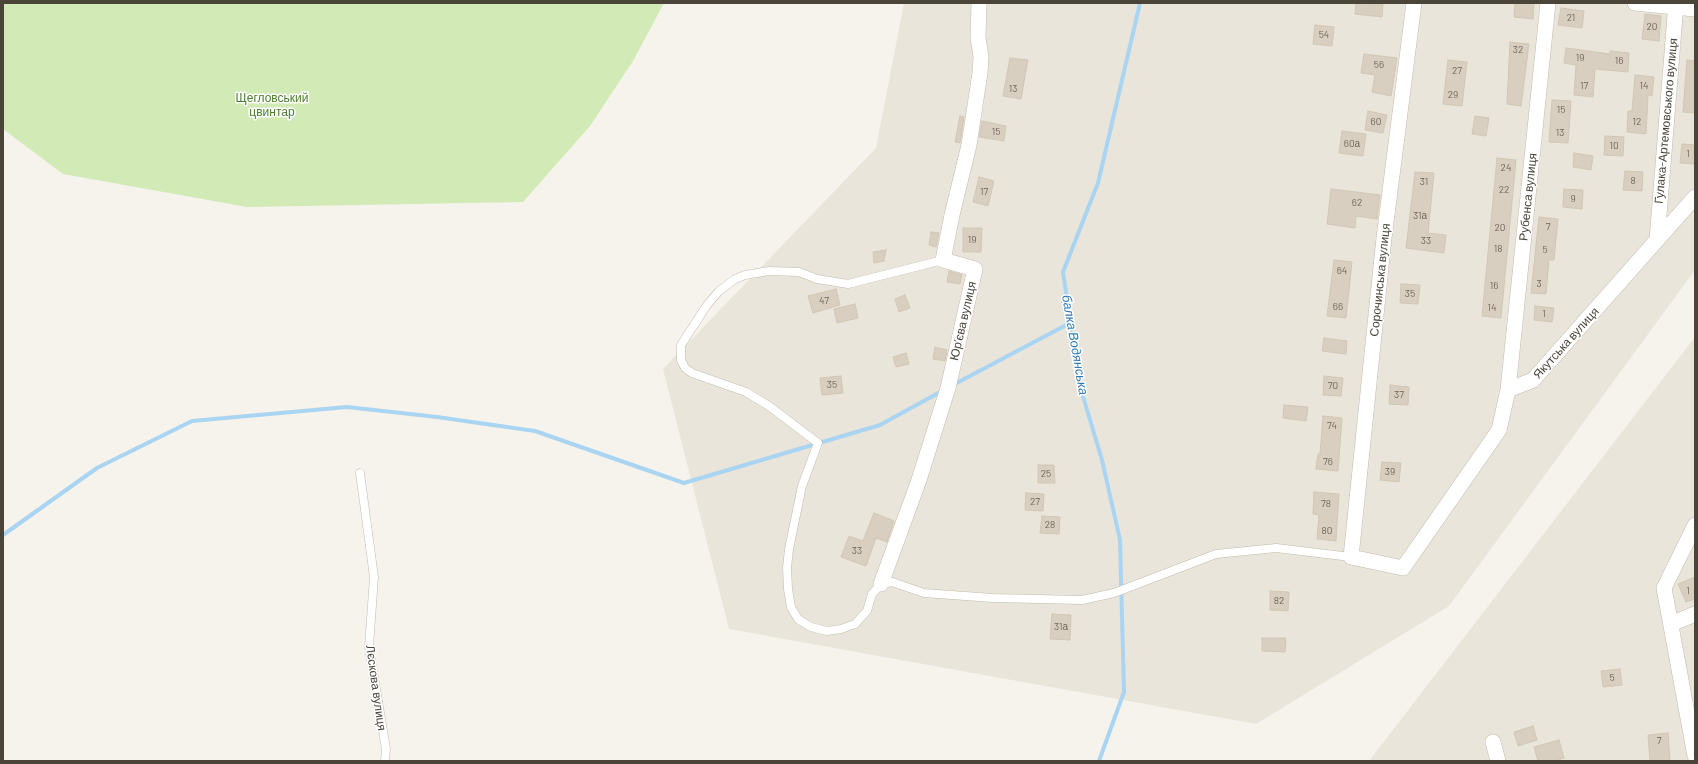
<!DOCTYPE html>
<meta charset="utf-8">
<style>
body{margin:0}
#map{position:relative;width:1698px;height:764px;overflow:hidden;background:#f6f3ec;font-family:Barlow,sans-serif}
canvas{display:block}
.frame{position:absolute;inset:0;border:4px solid #4b4439;pointer-events:none}
</style>
<div id="map">
<canvas width="1698" height="764"></canvas>
<div class="frame"></div>
</div>
<script>
const g = document.querySelector('canvas').getContext('2d');
g.lineJoin = 'round';
function fillPath(path, color) { g.fillStyle = color; g.fill(path, 'evenodd'); }
const toPath = rows => new Path2D(rows.map(r => 'M' + r).join(''));
function trace(path, color, width, dash) { g.strokeStyle = color; g.lineWidth = width; g.lineCap = dash ? 'butt' : 'round'; g.setLineDash(dash || []); g.stroke(path); }
function label(font, color, halo, rows, align = 'center') {
  g.font = font + ' Barlow,sans-serif'; g.lineWidth = 3; g.setLineDash([]); g.textBaseline = 'middle'; g.strokeStyle = halo; g.fillStyle = color; for (const [text, x, y, turn = 0] of rows) {
    g.save(); g.translate(x, y); g.rotate((+turn || 0) * Math.PI / 180); g.textAlign = isNaN(turn) ? turn : align; if (halo) g.strokeText(text, 0, 0); g.fillText(text, 0, 0); g.restore();
  }
}
fillPath(toPath([
 [904,3,1695,3,1695,270,1449,606,1256,724,729,629,663,369,876,148],
 [1695,337,1695,761,1369,761]
]), '#eae5da');
fillPath(toPath([
 [3,3,664,3,633,61,590,126,523,202,247,207,63,174,3,129]
]), '#d2eab5');
trace(toPath([
 [953,385,1070,323],
 [3,535,97,468,192,421,347,407,437,417,535,431,684,483,880,425,942,391],
 [1099,761,1124,692,1120,540,1102,460,1079,383,1063,272,1098,183,1140,3]
]), '#a9d4f2', 4);
const building = toPath([
 [1356,3,1383,4,1382,17,1355,14,1356,3],
 [1515,3,1534,3,1533,19,1514,17,1515,3],
 [1561,8,1584,11,1582,28,1558,25,1561,8],
 [1645,14,1661,16,1659,41,1642,39,1645,14],
 [1315,25,1334,27,1332,46,1313,44,1315,25],
 [1510,42,1529,44,1521,106,1507,104,1510,42],
 [1566,48,1610,54,1610,51,1629,53,1628,72,1595,69,1593,97,1574,95,1576,65,1564,63,1566,48],
 [1364,54,1397,58,1391,96,1372,92,1375,75,1361,73,1364,54],
 [1010,58,1028,60,1021,99,1003,96,1010,58],
 [1448,60,1467,62,1462,106,1443,104,1448,60],
 [1687,60,1695,61,1695,113,1683,112,1687,60],
 [1635,75,1654,77,1652,96,1648,95,1646,134,1627,132,1628,111,1632,111,1635,75],
 [1552,100,1571,101,1568,143,1549,142,1552,100],
 [1368,111,1387,115,1383,133,1365,130,1368,111],
 [960,116,964,117,960,143,955,142,960,116],
 [1475,116,1489,118,1486,136,1472,134,1475,116],
 [982,121,1006,126,1004,141,979,137,982,121],
 [1342,131,1366,134,1363,156,1339,153,1342,131],
 [1605,136,1624,137,1623,156,1604,155,1605,136],
 [1682,144,1695,145,1695,164,1680,163,1682,144],
 [1574,153,1593,156,1591,170,1573,167,1574,153],
 [1497,158,1516,160,1501,318,1482,316,1497,158],
 [1625,171,1643,172,1642,191,1623,190,1625,171],
 [1415,172,1434,173,1428,233,1446,235,1444,253,1406,248,1415,172],
 [979,177,994,181,988,206,973,202,979,177],
 [1331,189,1380,195,1377,219,1356,216,1355,228,1327,224,1331,189],
 [1564,189,1583,190,1582,209,1563,207,1564,189],
 [1539,217,1558,219,1554,260,1549,260,1546,294,1531,293,1539,217],
 [963,228,982,228,981,252,963,252,963,228],
 [931,232,939,233,936,247,929,245,931,232],
 [886,250,884,261,874,263,873,252,886,250],
 [1334,260,1352,262,1346,318,1327,316,1334,260],
 [949,271,962,275,960,284,947,282,949,271],
 [1401,284,1420,285,1418,304,1400,303,1401,284],
 [836,289,840,305,813,313,808,296,836,289],
 [905,295,910,308,899,312,895,299,905,295],
 [855,304,858,318,837,323,834,309,855,304],
 [1535,306,1554,308,1552,322,1534,320,1535,306],
 [1324,338,1347,341,1346,354,1322,351,1324,338],
 [935,347,947,350,945,361,933,359,935,347],
 [906,353,909,364,896,367,893,357,906,353],
 [841,376,843,393,822,395,820,378,841,376],
 [1324,376,1343,378,1341,396,1323,395,1324,376],
 [1390,385,1409,387,1408,405,1389,404,1390,385],
 [1284,405,1308,407,1306,421,1283,418,1284,405],
 [1323,416,1342,418,1338,471,1316,469,1318,454,1320,454,1323,416],
 [1382,462,1401,463,1399,482,1380,480,1382,462],
 [1038,465,1054,465,1055,483,1038,483,1038,465],
 [1314,492,1339,494,1336,541,1317,539,1319,515,1313,514,1314,492],
 [1026,493,1044,494,1043,511,1025,510,1026,493],
 [874,513,894,521,887,542,876,538,866,566,841,557,849,536,863,541,874,513],
 [1042,516,1060,517,1059,534,1040,533,1042,516],
 [1695,577,1695,599,1686,602,1678,584,1695,577],
 [1270,591,1289,592,1288,611,1270,610,1270,591],
 [1052,614,1071,615,1070,640,1050,639,1052,614],
 [1262,638,1286,638,1285,652,1262,651,1262,638],
 [1620,669,1622,685,1603,687,1601,671,1620,669],
 [1533,726,1537,740,1518,746,1514,732,1533,726],
 [1668,733,1670,761,1650,761,1648,735,1668,733],
 [1559,740,1564,758,1554,761,1538,761,1534,747,1559,740]
]);
fillPath(building, '#d8cfc1');
trace(building, '#d3c7b4', 1);
const service = toPath([
 [943,260,848,284,817,279,799,272,769,271,745,275,735,279,719,291,707,305,681,345,681,360,685,368,692,373,746,392,769,406,818,443,802,486,789,549,787,568,788,589,791,607,798,619,811,627,827,631,841,629,855,624,867,611,872,594,881,584,892,582,924,593,993,598,1082,600,1114,593,1216,554,1276,548,1351,557],
 [360,473,374,577,369,647,386,749,385,761]
]);
const minor = toPath([
 [1414,3,1384,238,1351,557,1403,568,1499,430,1508,390,1533,380,1695,197],
 [1635,3,1695,9],
 [1657,240,1676,3],
 [1508,390,1548,3],
 [1695,525,1664,588,1695,756],
 [881,584,919,480,948,388,975,269,943,260,952,215,969,145,980,73,981,57,978,37,979,3],
 [1671,624,1695,614],
 [1493,742,1498,761]
]);
trace(service, '#c2bbae', 9);
trace(minor, '#c2bbae', 16);
trace(service, '#fff', 8);
trace(minor, '#fff', 15);
label('10px', '#6e675b', null, [
 ["21",1571,18],
 ["20",1652,27],
 ["54",1324,35],
 ["32",1518,50],
 ["19",1580,58],
 ["16",1619,61],
 ["56",1379,65],
 ["27",1457,71],
 ["17",1584,86],
 ["14",1644,86],
 ["13",1013,89],
 ["29",1453,95],
 ["15",1561,110],
 ["60",1376,122],
 ["12",1637,122],
 ["15",996,132],
 ["13",1560,133],
 ["60а",1352,144],
 ["10",1614,146],
 ["1",1688,154],
 ["24",1506,168],
 ["8",1633,181],
 ["31",1424,182],
 ["22",1504,190],
 ["17",984,192],
 ["9",1573,199],
 ["62",1357,203],
 ["31а",1420,216],
 ["7",1548,227],
 ["20",1500,228],
 ["19",972,240],
 ["33",1426,241],
 ["18",1498,249],
 ["5",1545,250],
 ["64",1342,271],
 ["3",1539,284],
 ["16",1494,286],
 ["35",1410,294],
 ["47",824,301],
 ["66",1338,307],
 ["14",1492,308],
 ["1",1544,314],
 ["35",832,385],
 ["70",1333,386],
 ["37",1399,395],
 ["74",1332,426],
 ["76",1328,462],
 ["39",1390,472],
 ["25",1046,474],
 ["27",1035,502],
 ["78",1326,504],
 ["28",1050,525],
 ["80",1327,531],
 ["33",857,551],
 ["1",1688,591],
 ["82",1279,601],
 ["31а",1061,627],
 ["5",1612,678],
 ["7",1659,741]
]);
label('12px', '#4a7f2a', '#fff', [
 ["Щегловський",272,98],
 ["цвинтар",272,112]
]);
label('12px', '#4b4439', '#fff', [
 ["Гулака-Артемовського вулиця",1666,121,-85],
 ["Рубенса вулиця",1528,197,-84],
 ["Сорочинська вулиця",1380,280,-84],
 ["Юр’єва вулиця",963,321,-77],
 ["Якутська вулиця",1566,343,-48],
 ["Лєскова вулиця",376,688,82]
]);
label('italic 13px', '#2e7ab2', '#fff', [
 ["балка Водянська",1075,345,80]
]);
</script>
